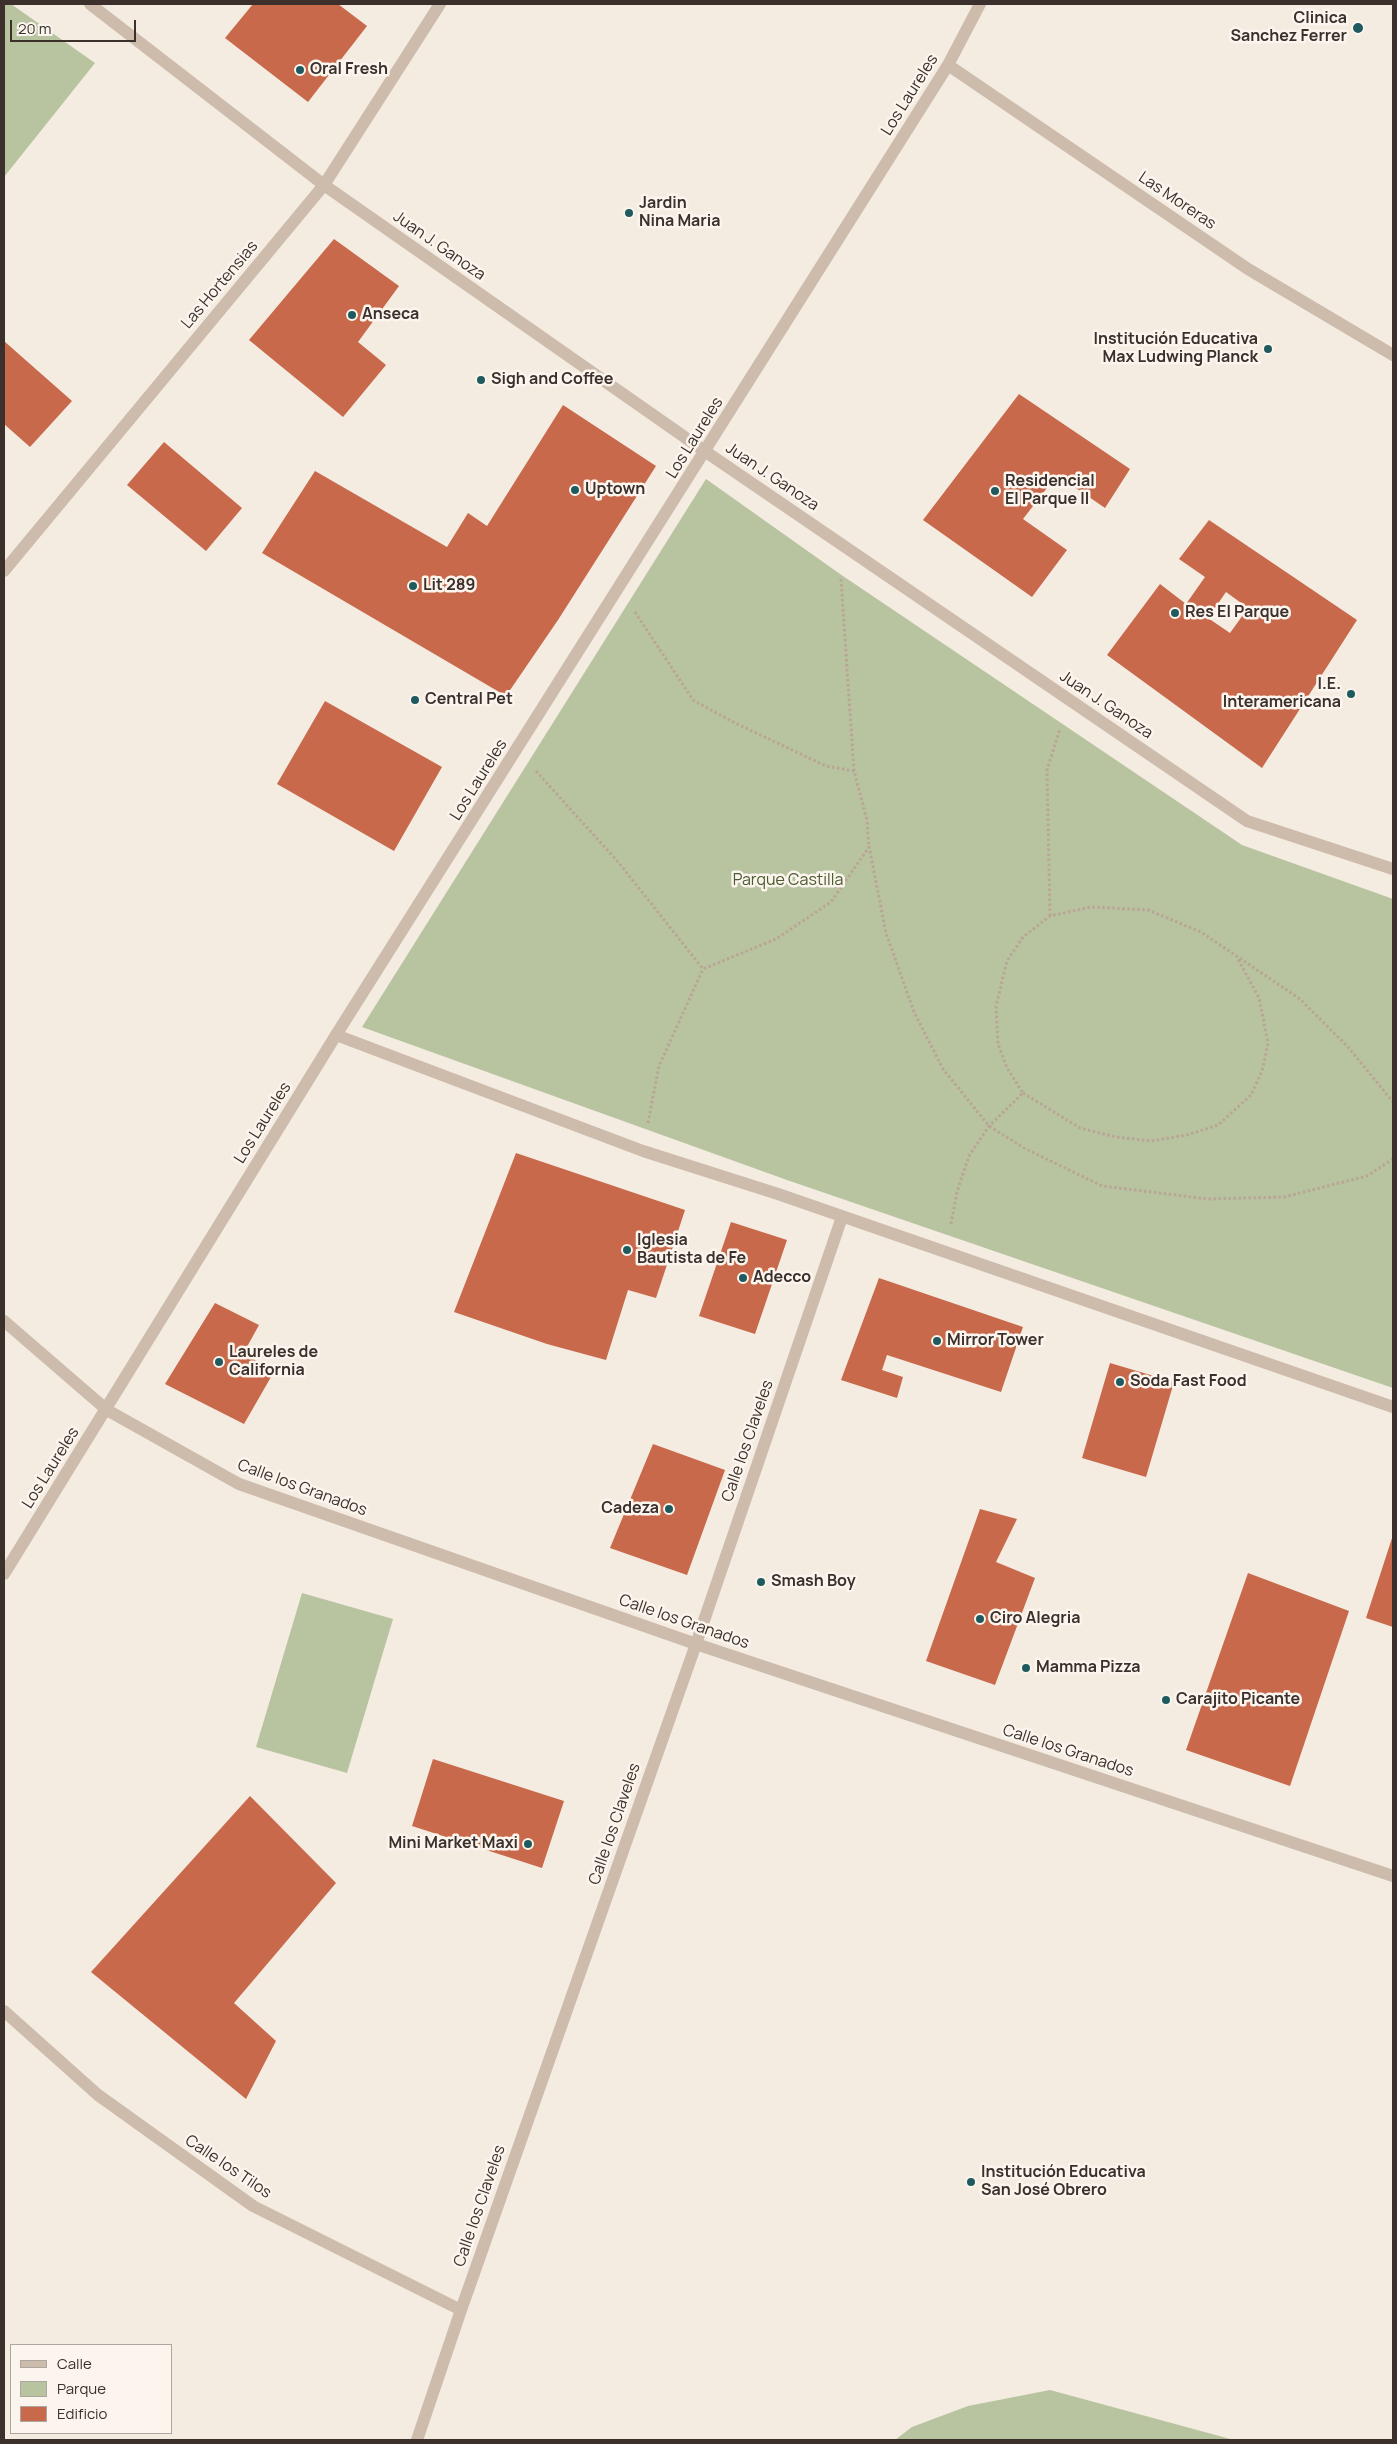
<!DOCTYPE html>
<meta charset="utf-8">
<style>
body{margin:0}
#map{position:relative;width:1397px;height:2444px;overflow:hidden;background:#f4ebe1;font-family:Manrope,sans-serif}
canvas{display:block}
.frame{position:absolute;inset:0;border:5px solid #3b302b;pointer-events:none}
.legend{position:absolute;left:10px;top:2344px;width:162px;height:90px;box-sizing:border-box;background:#fbf5ee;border:1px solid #aea6a0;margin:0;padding:6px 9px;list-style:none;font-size:15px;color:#3b302b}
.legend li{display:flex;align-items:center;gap:10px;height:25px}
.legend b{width:25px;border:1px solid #aea6a0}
.scale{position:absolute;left:10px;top:20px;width:126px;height:22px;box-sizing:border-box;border:2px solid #3b302b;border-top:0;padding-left:6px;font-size:15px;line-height:18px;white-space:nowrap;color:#3b302b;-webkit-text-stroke:4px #fbf5ee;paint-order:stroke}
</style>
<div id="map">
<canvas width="1397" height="2444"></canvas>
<div class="frame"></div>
<ul class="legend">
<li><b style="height:6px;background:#cdbbac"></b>Calle</li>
<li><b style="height:14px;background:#b8c4a0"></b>Parque</li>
<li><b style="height:14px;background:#c8694b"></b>Edificio</li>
</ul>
<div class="scale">20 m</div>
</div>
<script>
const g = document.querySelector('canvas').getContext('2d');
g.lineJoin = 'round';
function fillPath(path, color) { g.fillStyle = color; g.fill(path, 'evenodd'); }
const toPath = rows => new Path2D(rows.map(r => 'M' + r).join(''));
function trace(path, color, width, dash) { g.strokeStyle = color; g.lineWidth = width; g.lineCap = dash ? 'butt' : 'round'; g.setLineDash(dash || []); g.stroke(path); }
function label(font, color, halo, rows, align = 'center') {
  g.font = font + ' Manrope,sans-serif'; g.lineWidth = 5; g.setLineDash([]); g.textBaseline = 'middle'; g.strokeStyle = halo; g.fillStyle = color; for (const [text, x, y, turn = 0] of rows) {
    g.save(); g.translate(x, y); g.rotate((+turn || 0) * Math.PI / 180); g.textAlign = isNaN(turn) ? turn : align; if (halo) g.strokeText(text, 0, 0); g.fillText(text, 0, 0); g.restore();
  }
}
fillPath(toPath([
 [4,4,11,4,95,63,4,177],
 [706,479,840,574,1242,845,1393,899,1393,1388,787,1180,362,1027],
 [302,1593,393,1619,347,1773,256,1747],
 [1050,2390,1234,2440,895,2440,912,2427,968,2406]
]), '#b8c4a0');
fillPath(toPath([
 [253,4,338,4,367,26,308,102,225,38],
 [334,239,399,286,358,342,386,365,343,417,249,340],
 [4,341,72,401,30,447,4,424],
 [1019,394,1130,469,1105,508,1057,475,1023,519,1067,550,1032,597,923,520],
 [563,405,656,466,558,620,506,696,262,553,315,471,447,547,468,513,487,526],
 [164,442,242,508,206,551,127,485],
 [1209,520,1357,620,1262,768,1107,655,1160,584,1186,604,1205,577,1179,559],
 [1226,592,1248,608,1230,633,1208,618],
 [325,701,442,767,394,851,277,784],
 [516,1153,685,1210,656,1298,628,1290,606,1360,547,1344,454,1312],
 [731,1222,787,1240,755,1334,699,1316],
 [879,1278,1023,1327,1001,1392,887,1355,882,1370,903,1377,897,1398,841,1380],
 [215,1303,259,1325,243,1354,275,1370,244,1424,165,1384],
 [1110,1363,1174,1382,1146,1477,1082,1458],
 [653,1444,725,1470,687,1575,610,1548],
 [980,1509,1017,1519,996,1562,1035,1578,995,1685,926,1661],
 [1393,1535,1393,1627,1366,1618],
 [1248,1573,1349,1611,1290,1786,1186,1750],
 [433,1759,564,1801,542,1868,412,1826],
 [250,1796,336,1883,234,2003,276,2041,246,2099,91,1972]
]), '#c8694b');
trace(toPath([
 [841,579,854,771,867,820,869,848],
 [635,612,693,700,733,722,826,766,854,771],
 [536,771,619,863,703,969,776,939,831,902,869,847],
 [869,846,886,933,914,1012,943,1069,989,1126,1024,1148,1102,1186,1208,1199,1284,1197,1367,1176,1393,1159],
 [1050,916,1047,770,1060,729],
 [1023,1093,1080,1128,1116,1137,1151,1141,1187,1135,1218,1125,1251,1095,1262,1071,1268,1043,1259,998,1237,957],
 [648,1123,659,1066,703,969],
 [951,1224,957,1192,969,1156,989,1126,1023,1093,1007,1068,998,1044,996,1006,1007,961,1023,937,1050,916,1091,907,1148,910,1201,932,1300,999,1348,1047,1393,1102]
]), '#b9a596', 3, [2.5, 2.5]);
trace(toPath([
 [90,4,324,185,706,452,1247,821,1393,869],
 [948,65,1248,269,1393,355],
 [4,571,324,185,440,4],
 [336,1035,643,1151,778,1194,1393,1407],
 [4,1321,107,1410,239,1484,696,1644,1393,1876],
 [4,1574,336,1035,948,65,980,4],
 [4,2011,98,2095,253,2206,461,2310],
 [417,2440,461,2310,696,1644,842,1217]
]), '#cdbbac', 12);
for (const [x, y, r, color] of [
 [1358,28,6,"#1f5a5e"],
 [300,70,5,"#1f5a5e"],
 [629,213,5,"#1f5a5e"],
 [352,315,5,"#1f5a5e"],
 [1268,349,5,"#1f5a5e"],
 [481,380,5,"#1f5a5e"],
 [575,490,5,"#1f5a5e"],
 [995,491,5,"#1f5a5e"],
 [413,586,5,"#1f5a5e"],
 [1175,613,5,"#1f5a5e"],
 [1351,694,5,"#1f5a5e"],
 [415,700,5,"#1f5a5e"],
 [627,1250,5,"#1f5a5e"],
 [743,1278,5,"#1f5a5e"],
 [937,1341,5,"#1f5a5e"],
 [219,1362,5,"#1f5a5e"],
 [1120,1382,5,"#1f5a5e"],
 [669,1509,5,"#1f5a5e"],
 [761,1582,5,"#1f5a5e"],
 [980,1619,5,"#1f5a5e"],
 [1026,1668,5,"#1f5a5e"],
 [1166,1700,5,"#1f5a5e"],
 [528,1844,5,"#1f5a5e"],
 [971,2182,5,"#1f5a5e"]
]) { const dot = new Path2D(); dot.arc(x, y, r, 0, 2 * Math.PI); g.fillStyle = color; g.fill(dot); trace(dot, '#fbf5ee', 2); }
label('bold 16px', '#3b302b', '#fbf5ee', [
 ["Clinica",1347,19,"right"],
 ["Sanchez Ferrer",1347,37,"right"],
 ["Oral Fresh",310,70],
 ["Jardin",639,204],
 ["Nina Maria",639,222],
 ["Anseca",362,315],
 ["Institución Educativa",1258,340,"right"],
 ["Max Ludwing Planck",1258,358,"right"],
 ["Sigh and Coffee",491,380],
 ["Residencial",1005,482],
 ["El Parque II",1005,500],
 ["Uptown",585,490],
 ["Lit 289",423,586],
 ["Res El Parque",1185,613],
 ["I.E.",1341,685,"right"],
 ["Interamericana",1341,703,"right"],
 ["Central Pet",425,700],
 ["Iglesia",637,1241],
 ["Bautista de Fe",637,1259],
 ["Adecco",753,1278],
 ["Mirror Tower",947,1341],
 ["Laureles de",229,1353],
 ["California",229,1371],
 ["Soda Fast Food",1130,1382],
 ["Cadeza",659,1509,"right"],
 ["Smash Boy",771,1582],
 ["Ciro Alegria",990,1619],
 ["Mamma Pizza",1036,1668],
 ["Carajito Picante",1176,1700],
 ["Mini Market Maxi",518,1844,"right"],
 ["Institución Educativa",981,2173],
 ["San José Obrero",981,2191]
], 'left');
label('16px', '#3b302b', '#fbf5ee', [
 ["Los Laureles",910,95,-58],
 ["Las Moreras",1177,201,34],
 ["Juan J. Ganoza",439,246,35],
 ["Las Hortensias",220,285,-50],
 ["Los Laureles",695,438,-58],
 ["Juan J. Ganoza",772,477,34],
 ["Juan J. Ganoza",1106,705,34],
 ["Los Laureles",479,780,-58],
 ["Los Laureles",263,1123,-58],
 ["Calle los Claveles",748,1441,-71],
 ["Los Laureles",51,1468,-58],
 ["Calle los Granados",302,1488,20],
 ["Calle los Granados",684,1622,19],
 ["Calle los Granados",1068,1751,18],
 ["Calle los Claveles",615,1824,-71],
 ["Calle los Tilos",228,2167,34],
 ["Calle los Claveles",480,2206,-71]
]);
label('16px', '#4a5a2e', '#fbf5ee', [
 ["Parque Castilla",788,881]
]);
</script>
